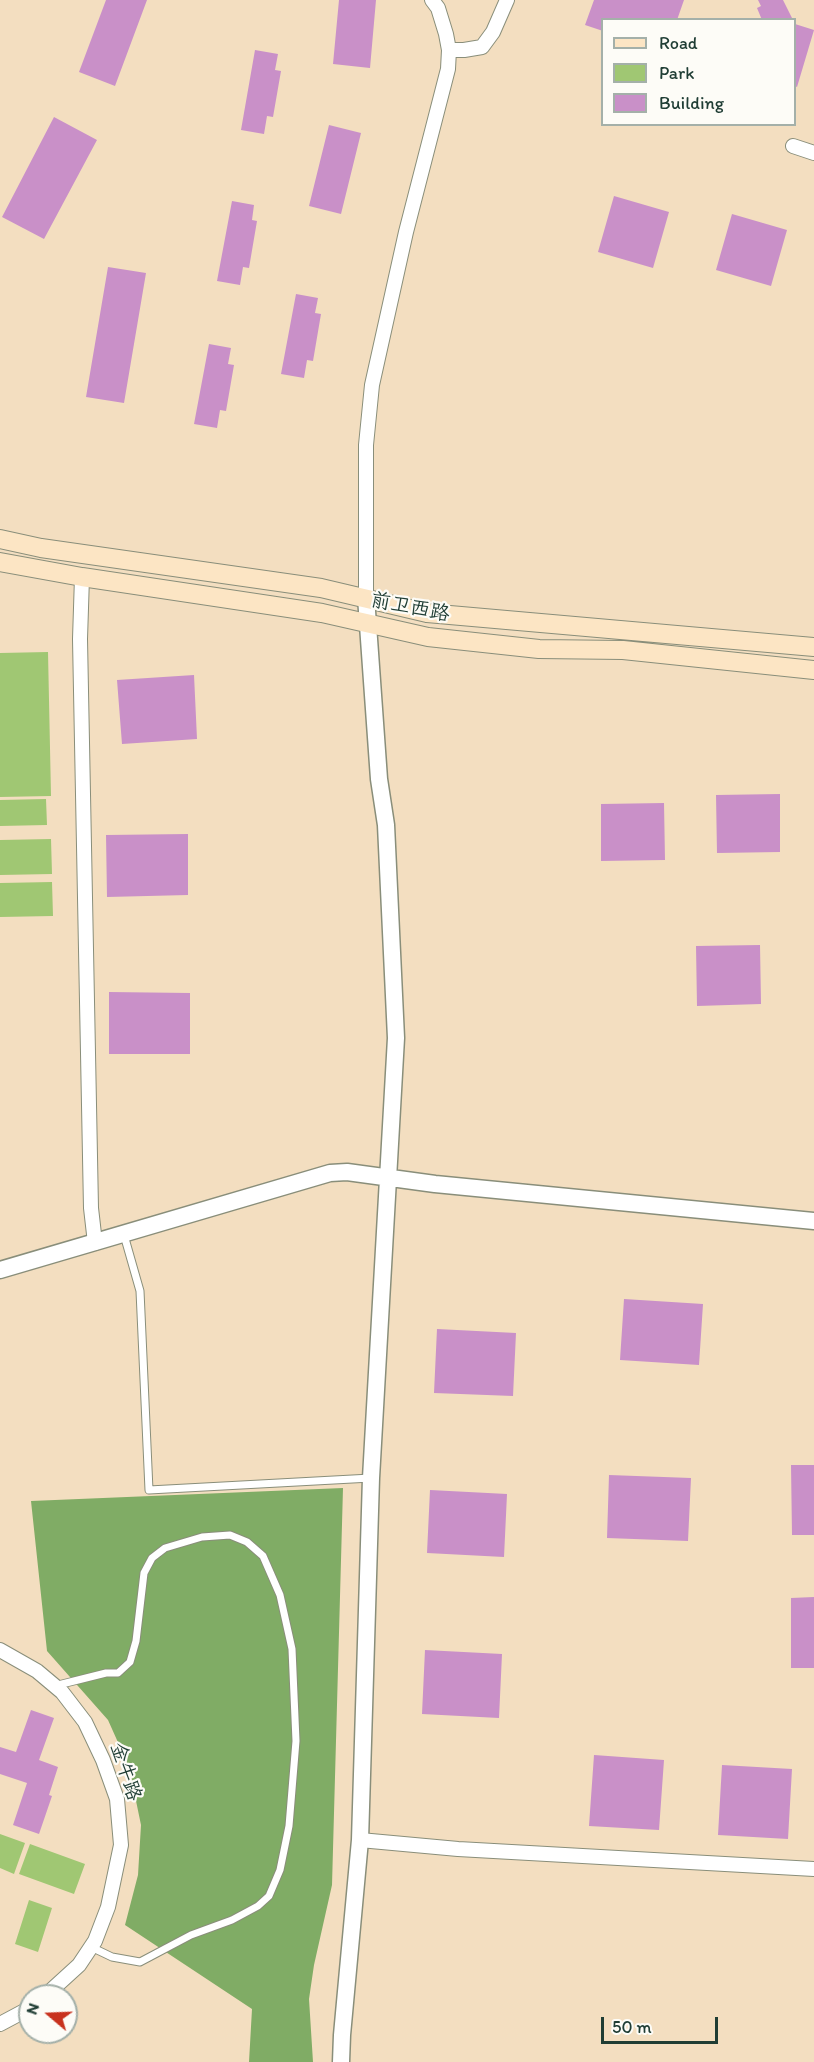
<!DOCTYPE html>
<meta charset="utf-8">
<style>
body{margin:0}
#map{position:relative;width:814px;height:2062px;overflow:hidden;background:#f3dec0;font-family:Itim,sans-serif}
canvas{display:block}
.legend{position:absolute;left:601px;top:18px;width:195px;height:108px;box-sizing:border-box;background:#fdfcf7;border:2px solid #a4b0a9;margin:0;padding:8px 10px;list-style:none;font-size:18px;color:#1f3d34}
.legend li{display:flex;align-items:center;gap:12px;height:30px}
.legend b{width:30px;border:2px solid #a4b0a9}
.north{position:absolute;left:18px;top:1984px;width:60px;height:60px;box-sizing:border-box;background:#fdfcf7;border:2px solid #a4b0a9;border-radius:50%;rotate:289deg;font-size:16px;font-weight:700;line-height:24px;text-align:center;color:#1f3d34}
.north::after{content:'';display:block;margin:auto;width:21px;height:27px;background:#c8321e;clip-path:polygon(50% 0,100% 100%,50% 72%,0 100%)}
.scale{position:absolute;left:601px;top:2017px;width:117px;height:27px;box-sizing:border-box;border:3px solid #1f3d34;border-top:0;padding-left:8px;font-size:18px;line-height:21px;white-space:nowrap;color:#1f3d34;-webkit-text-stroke:4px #fdfcf7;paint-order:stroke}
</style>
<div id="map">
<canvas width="814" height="2062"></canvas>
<ul class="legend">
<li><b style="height:8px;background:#fce5c4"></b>Road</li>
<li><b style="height:16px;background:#a0c773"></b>Park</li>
<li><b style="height:16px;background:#c990c8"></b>Building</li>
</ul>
<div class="north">N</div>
<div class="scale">50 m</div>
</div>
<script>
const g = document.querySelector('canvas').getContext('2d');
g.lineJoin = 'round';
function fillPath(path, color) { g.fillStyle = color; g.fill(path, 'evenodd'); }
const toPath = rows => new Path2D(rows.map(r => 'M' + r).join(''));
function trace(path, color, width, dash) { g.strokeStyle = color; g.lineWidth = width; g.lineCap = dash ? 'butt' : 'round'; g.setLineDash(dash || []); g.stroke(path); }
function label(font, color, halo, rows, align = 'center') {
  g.font = font + ' Itim,"LXGW WenKai TC",sans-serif'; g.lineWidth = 4.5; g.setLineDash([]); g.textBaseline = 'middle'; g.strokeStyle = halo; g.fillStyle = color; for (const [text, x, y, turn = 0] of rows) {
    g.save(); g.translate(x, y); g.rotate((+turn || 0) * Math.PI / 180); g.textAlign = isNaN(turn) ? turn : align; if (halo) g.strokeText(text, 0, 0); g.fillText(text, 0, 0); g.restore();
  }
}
fillPath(toPath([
 [48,652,51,796,0,797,0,653],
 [46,799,47,825,0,826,0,800],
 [51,839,52,874,0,875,0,840],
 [52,882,53,916,0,917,0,883],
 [0,1834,25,1843,14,1874,0,1868],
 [30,1844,85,1864,74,1894,19,1874],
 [29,1900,52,1908,38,1952,15,1944]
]), '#a0c773');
fillPath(toPath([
 [343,1488,332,1885,314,1965,309,1999,313,2062,249,2062,252,2009,125,1925,138,1875,141,1825,129,1767,108,1720,47,1651,31,1501]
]), '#80ac65');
fillPath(toPath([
 [106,0,147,0,115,86,79,72],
 [339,0,376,0,370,68,333,64],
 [594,0,684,0,677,20,603,20,603,31,585,25],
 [758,0,783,0,793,20,762,20,757,8,761,6],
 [795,24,814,30,797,87,795,86],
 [255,50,278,54,275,70,281,71,273,117,267,116,264,134,241,130],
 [54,117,97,140,44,239,2,217],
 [329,125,361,133,341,214,309,206],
 [614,196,669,212,653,268,598,252],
 [232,201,254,205,252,220,257,221,249,268,243,267,240,285,217,281],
 [732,214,787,230,771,286,716,270],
 [108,267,146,273,124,403,86,397],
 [296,294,318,298,315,313,321,314,313,361,307,360,304,378,281,374],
 [209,344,231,348,228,364,234,365,226,411,220,410,217,428,194,424],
 [194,675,197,739,122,744,117,680],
 [780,794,780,852,717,853,716,795],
 [664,803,665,860,601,861,601,804],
 [188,834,188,895,107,897,106,835],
 [760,945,761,1004,697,1006,696,946],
 [109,992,190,993,190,1054,109,1054],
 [624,1299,703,1304,699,1365,620,1360],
 [437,1329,516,1333,513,1396,434,1393],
 [791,1465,814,1465,814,1535,792,1535],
 [609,1475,691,1478,688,1541,607,1538],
 [430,1490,507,1494,504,1557,427,1553],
 [814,1597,814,1668,791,1668,791,1598],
 [425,1650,502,1654,499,1718,422,1714],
 [31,1710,54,1718,39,1760,58,1767,49,1795,52,1796,39,1834,13,1825,27,1783,0,1774,0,1747,16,1752],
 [594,1755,664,1760,659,1830,589,1826],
 [722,1765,792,1769,788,1839,718,1835]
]), '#c990c8');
const service = toPath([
 [124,1235,140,1291,149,1490,371,1478],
 [54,1686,106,1673,118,1673,130,1662,136,1641,144,1573,152,1558,165,1548,202,1537,230,1535,247,1542,263,1556,280,1595,292,1649,296,1741,289,1826,280,1870,269,1896,258,1906,232,1920,191,1935,140,1962,112,1957,91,1947]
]);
const minor = toPath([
 [449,50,464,50,482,47,493,32,507,0],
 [793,146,814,153],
 [82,577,80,639,91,1208,95,1243],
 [366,597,366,445,372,385,406,232,448,69,449,50,446,34,438,8,432,0],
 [0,1650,37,1671,62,1692,85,1722,103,1760,117,1799,121,1845,108,1907,95,1941,79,1965,45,1996],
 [360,1840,458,1849,814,1869],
 [0,2024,30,2008]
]);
const tertiary = toPath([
 [0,1270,330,1173,347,1172,435,1184,814,1221],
 [341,2062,342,2035,360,1840,371,1478,396,1038,386,825,379,779,366,597]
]);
const secondary = toPath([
 [0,539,41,548,321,588,427,613,814,647],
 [0,562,82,577,322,613,428,637,539,649,623,650,814,670]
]);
trace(service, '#898e7a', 9);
trace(minor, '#898e7a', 16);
trace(tertiary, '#898e7a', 19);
trace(secondary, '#898e7a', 20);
trace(service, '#fff', 7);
trace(minor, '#fff', 14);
trace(tertiary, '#fff', 16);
trace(secondary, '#fce5c4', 18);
label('20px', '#1f3d34', '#fdfcf7', [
 ["前卫西路",410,608,11],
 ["金牛路",125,1772,72]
]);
</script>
